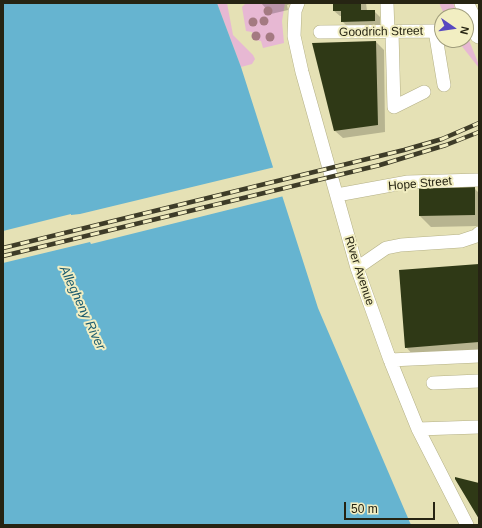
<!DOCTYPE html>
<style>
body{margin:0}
#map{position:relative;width:482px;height:528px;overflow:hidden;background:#e5e1b5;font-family:Helvetica,sans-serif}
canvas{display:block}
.frame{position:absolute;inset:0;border:4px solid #262413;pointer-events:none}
.north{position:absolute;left:434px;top:8px;width:40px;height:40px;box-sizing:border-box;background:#f2eec2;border:1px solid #a09d7c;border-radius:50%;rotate:103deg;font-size:11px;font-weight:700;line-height:16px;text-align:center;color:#262413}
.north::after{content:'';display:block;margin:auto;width:14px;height:18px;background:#5748c0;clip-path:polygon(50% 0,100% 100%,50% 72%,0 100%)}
.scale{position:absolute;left:344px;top:502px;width:91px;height:18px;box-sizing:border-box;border:2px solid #262413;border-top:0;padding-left:5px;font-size:12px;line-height:14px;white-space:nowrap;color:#262413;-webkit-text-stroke:3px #f2eec2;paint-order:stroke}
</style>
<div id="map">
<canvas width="482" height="528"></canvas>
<div class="frame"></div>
<div class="north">N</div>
<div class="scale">50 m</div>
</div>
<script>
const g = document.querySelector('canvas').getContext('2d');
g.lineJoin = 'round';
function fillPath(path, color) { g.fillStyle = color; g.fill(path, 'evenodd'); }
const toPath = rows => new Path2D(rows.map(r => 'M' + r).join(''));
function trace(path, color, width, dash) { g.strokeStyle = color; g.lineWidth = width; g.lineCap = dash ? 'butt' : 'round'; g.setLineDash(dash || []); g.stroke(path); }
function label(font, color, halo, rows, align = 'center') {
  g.font = font + ' Helvetica,sans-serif'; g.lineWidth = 4; g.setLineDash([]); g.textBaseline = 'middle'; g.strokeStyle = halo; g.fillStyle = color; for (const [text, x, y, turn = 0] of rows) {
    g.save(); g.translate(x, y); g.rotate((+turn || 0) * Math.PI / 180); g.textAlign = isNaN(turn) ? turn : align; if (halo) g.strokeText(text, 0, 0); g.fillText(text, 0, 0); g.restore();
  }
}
fillPath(toPath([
 [217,3,227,3,233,35,253,55,255,59,252,64,241,67],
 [246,3,285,3,282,21,284,43,263,48,261,41,255,40,252,32,246,31,242,7],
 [439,3,453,3,458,16,445,16],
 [466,33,479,65,479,68,457,40,466,40]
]), '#e7b8d3');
fillPath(toPath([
 [3,3,217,3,241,67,318,308,411,525,3,525]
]), '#66b4d0');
fillPath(toPath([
 [275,167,284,196,91,244,90,242,3,263,3,231,71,214,71,215,80,214]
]), '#e5e1b5');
fillPath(toPath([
 [261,3,295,3,287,5,288,10,271,14],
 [334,3,366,3,367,11,374,11,380,17,380,27,348,27,342,21,342,16,340,16,334,11],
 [376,42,384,50,385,132,343,138,335,131],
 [474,188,479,193,479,226,431,227,420,216,420,189],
 [479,265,479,350,413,355,406,347]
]), '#0003');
fillPath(toPath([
 [333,3,361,3,361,10,375,10,375,21,341,22,341,11,333,11],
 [376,41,378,125,334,131,312,43],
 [475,187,475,215,419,216,419,188],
 [479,264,479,342,405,348,399,270],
 [455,477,479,483,479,519,455,479]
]), '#2f3916');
const minor = toPath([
 [298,3,295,11,294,36,302,72,357,268,390,360,418,429,467,525],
 [387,3,388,32],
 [320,32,435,31,444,85],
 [392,32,394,107,424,92],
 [337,195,408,182,479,180],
 [357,268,386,248,401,245,461,241,476,236,479,233],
 [390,360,479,356],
 [433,383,479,381],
 [418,429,479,427]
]);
const highway = toPath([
 [464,3,479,34]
]);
trace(minor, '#b4b086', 14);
trace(highway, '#b4b086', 20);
trace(minor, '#fff', 13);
trace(highway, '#fff', 19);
const rail = toPath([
 [3,248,404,150,442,139,479,123],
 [3,256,380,165,446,145,479,132]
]);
trace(rail, '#3e3c28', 4.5);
trace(rail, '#f2eec2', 3, [9]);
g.fillStyle = '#a47a81';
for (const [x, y] of [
 [268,11],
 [264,21],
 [253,22],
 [256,36],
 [270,37]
]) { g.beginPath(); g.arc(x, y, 4.5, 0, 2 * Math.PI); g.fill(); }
label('12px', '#262413', '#f2eec2', [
 ["Goodrich Street",381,32,-1],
 ["Hope Street",420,184,-5],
 ["River Avenue",359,271,72]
]);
label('italic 13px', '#1a5a6d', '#f2eec2', [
 ["Allegheny River",82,308,65]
]);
</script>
